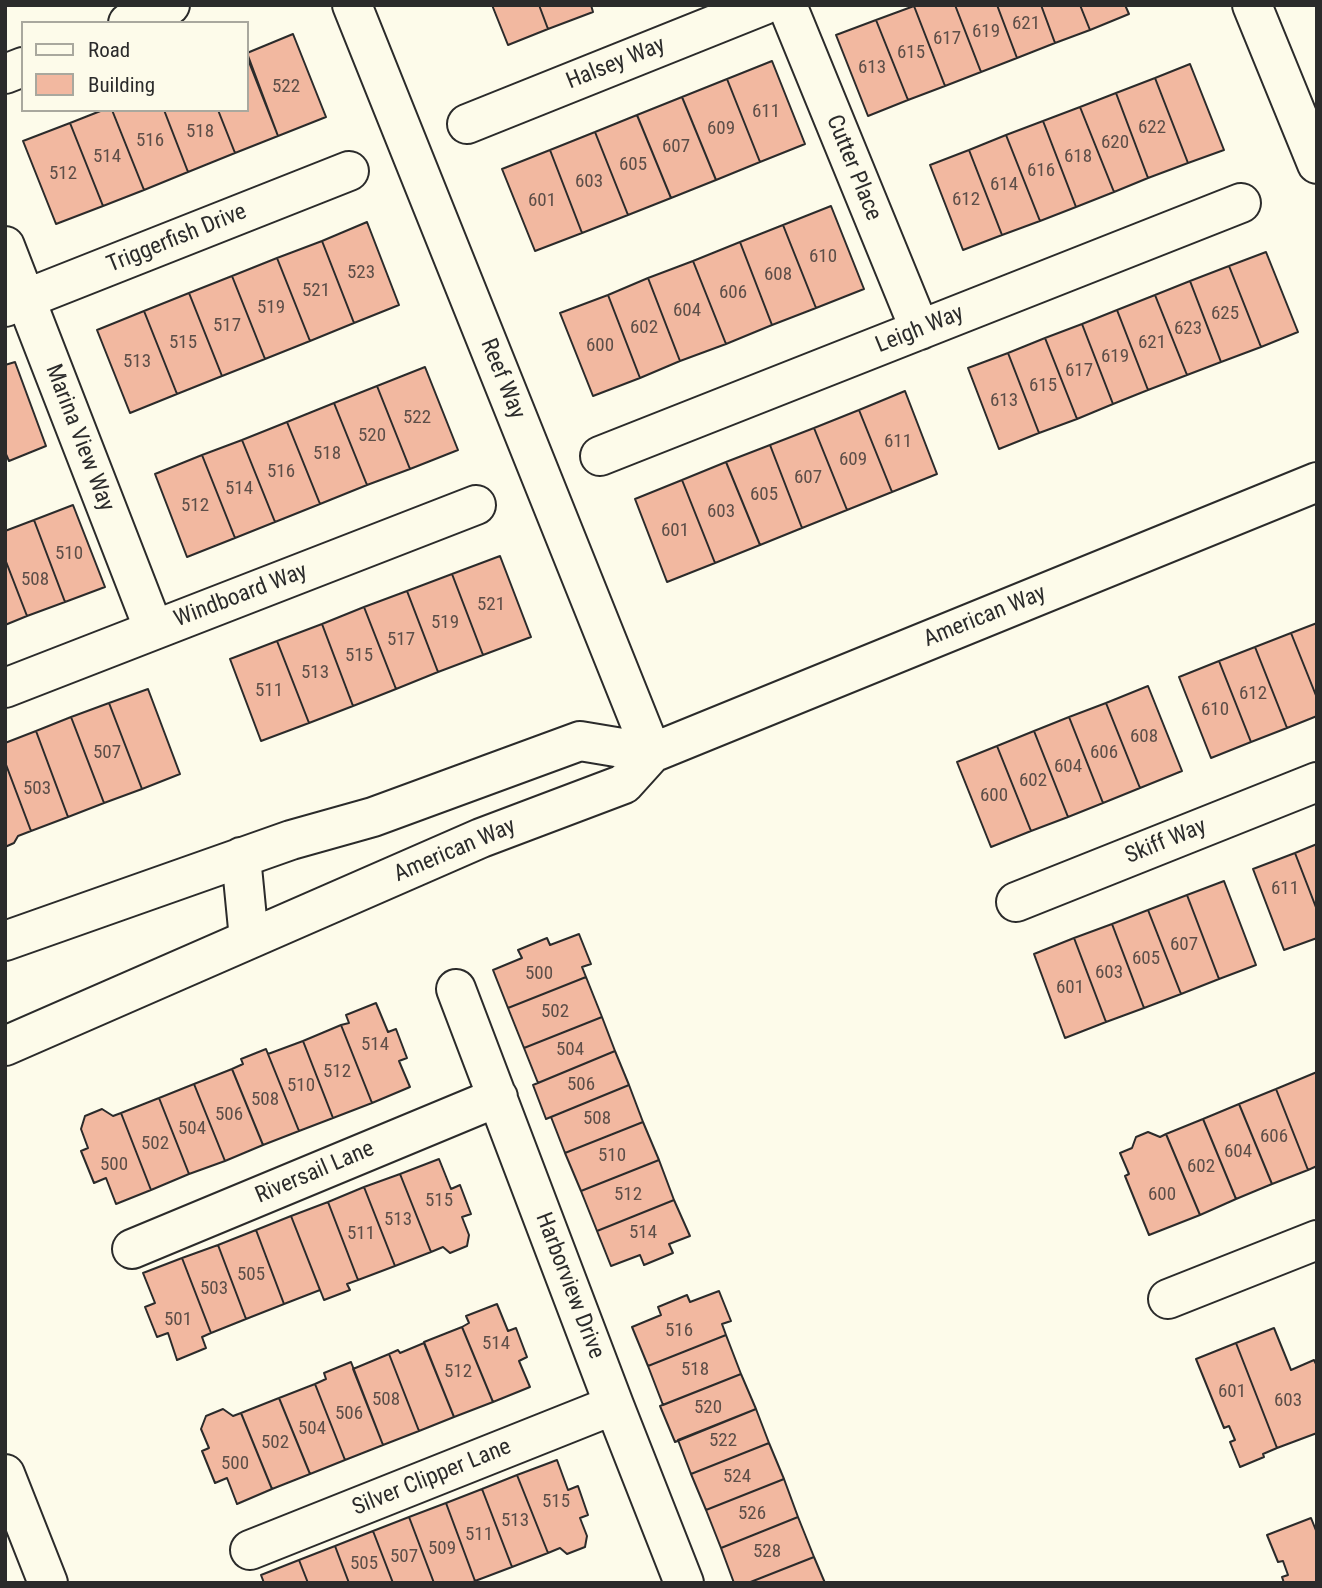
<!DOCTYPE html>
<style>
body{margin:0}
#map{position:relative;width:1322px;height:1588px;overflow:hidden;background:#fdfbea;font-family:"Roboto Condensed",sans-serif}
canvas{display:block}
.frame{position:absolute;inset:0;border:7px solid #2b2b2b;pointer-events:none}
.legend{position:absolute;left:21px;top:21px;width:228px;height:91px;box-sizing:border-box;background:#fdfbea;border:2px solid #a9a89e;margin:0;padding:9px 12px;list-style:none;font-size:21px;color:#2b2b2b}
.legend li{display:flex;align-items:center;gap:14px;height:35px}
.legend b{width:35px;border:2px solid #a9a89e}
</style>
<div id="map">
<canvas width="1322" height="1588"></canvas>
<div class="frame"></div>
<ul class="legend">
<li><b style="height:9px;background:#fdfbea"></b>Road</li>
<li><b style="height:19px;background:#f2b8a0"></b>Building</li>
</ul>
</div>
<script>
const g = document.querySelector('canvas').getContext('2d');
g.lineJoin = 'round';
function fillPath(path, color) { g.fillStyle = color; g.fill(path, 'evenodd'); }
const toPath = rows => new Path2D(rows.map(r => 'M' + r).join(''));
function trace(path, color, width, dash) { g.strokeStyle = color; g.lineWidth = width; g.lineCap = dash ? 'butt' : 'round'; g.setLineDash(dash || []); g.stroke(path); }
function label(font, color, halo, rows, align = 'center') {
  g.font = font + ' "Roboto Condensed",sans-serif'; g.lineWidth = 5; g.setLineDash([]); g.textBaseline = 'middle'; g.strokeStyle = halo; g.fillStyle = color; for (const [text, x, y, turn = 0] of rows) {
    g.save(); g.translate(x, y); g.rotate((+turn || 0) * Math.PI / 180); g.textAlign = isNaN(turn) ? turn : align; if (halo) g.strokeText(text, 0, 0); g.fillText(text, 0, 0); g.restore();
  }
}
const building = toPath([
 [492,5,539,5,548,29,508,45,492,5],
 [539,5,591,5,593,12,548,29,539,5],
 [955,5,997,5,1017,58,981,72,955,5],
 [955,5,981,72,945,86,914,6,955,5],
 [997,5,1041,5,1055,43,1017,58,997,5],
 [1041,5,1080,5,1090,30,1055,43,1041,5],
 [1080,5,1125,5,1129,14,1090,30,1080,5],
 [914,6,945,86,908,100,876,20,914,6],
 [876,20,908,100,868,116,836,35,876,20],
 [293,34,326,117,278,136,247,53,293,34],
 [247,57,278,136,235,153,218,110,247,110,247,57],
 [772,61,805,144,760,162,727,79,772,61],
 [1190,64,1224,150,1188,163,1155,78,1190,64],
 [1155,78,1188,163,1148,178,1116,93,1155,78],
 [727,79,760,162,716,180,682,97,727,79],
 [1116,93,1148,178,1114,192,1080,107,1116,93],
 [682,97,716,180,671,198,637,115,682,97],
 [1080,107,1114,192,1076,207,1043,121,1080,107],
 [103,110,112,110,144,190,103,206,70,123,103,110],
 [112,110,164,110,188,172,144,190,112,110],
 [164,110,218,110,235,153,188,172,164,110],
 [637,115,671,198,628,215,595,132,637,115],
 [1043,121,1076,207,1040,221,1006,135,1043,121],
 [70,123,103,206,56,224,23,141,70,123],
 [595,132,628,215,582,233,550,150,595,132],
 [1006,135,1040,221,1002,235,969,150,1006,135],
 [550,150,582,233,535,251,502,169,550,150],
 [969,150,1002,235,963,250,930,165,969,150],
 [831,206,864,289,816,308,783,225,831,206],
 [367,222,399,305,354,323,322,241,367,222],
 [783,225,816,308,772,325,740,242,783,225],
 [322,241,354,323,310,341,277,258,322,241],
 [740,242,772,325,726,344,693,261,740,242],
 [1266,252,1298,332,1261,347,1229,266,1266,252],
 [277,258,310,341,265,359,232,276,277,258],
 [693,261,726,344,680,361,648,278,693,261],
 [1229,266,1261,347,1221,362,1190,281,1229,266],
 [232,276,265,359,222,376,189,293,232,276],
 [648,278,680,361,640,378,608,295,648,278],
 [1190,281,1221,362,1187,375,1155,295,1190,281],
 [189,293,222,376,177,394,144,311,189,293],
 [608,295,640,378,593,396,560,313,608,295],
 [1155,295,1187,375,1148,390,1117,310,1155,295],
 [1117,310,1148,390,1113,404,1082,324,1117,310],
 [144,311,177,394,130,413,97,330,144,311],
 [1082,324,1113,404,1077,419,1045,338,1082,324],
 [1045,338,1077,419,1039,433,1008,353,1045,338],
 [1008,353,1039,433,999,449,968,368,1008,353],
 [15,362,46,446,9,461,5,452,5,365,15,362],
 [425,367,458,450,410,469,377,386,425,367],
 [377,386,410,469,367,485,334,403,377,386],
 [905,391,937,474,892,492,859,410,905,391],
 [334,403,367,485,320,504,287,422,334,403],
 [859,410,892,492,847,510,814,428,859,410],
 [287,422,320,504,275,522,242,440,287,422],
 [814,428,847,510,802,528,770,445,814,428],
 [242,440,275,522,235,538,202,455,242,440],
 [770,445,802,528,760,545,726,462,770,445],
 [202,455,235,538,187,557,155,474,202,455],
 [726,462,760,545,715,563,682,480,726,462],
 [682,480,715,563,667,582,635,499,682,480],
 [73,505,105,587,65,602,34,520,73,505],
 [34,520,65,602,27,616,5,559,5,531,34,520],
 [500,556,531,637,483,655,452,574,500,556],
 [5,559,27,616,5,625,5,559],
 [452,574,483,655,438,672,407,591,452,574],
 [407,591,438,672,396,689,364,607,407,591],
 [364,607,396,689,353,706,322,624,364,607],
 [1317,623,1317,698,1291,633,1317,623],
 [322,624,353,706,309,723,277,641,322,624],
 [1291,633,1317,698,1317,716,1287,728,1255,647,1291,633],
 [277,641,309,723,261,741,230,659,277,641],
 [1255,647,1287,728,1251,742,1219,661,1255,647],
 [1219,661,1251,742,1211,758,1179,677,1219,661],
 [1148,686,1182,771,1140,788,1106,703,1148,686],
 [148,689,180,774,142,789,109,703,148,689],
 [109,703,142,789,104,803,71,717,109,703],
 [1106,703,1140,788,1103,803,1069,717,1106,703],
 [71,717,104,803,68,817,36,731,71,717],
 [1069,717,1103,803,1068,817,1034,731,1069,717],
 [36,731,68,817,31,831,5,762,5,743,36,731],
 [1034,731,1068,817,1031,831,997,746,1034,731],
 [997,746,1031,831,991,847,957,762,997,746],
 [5,762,31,831,18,836,14,843,5,847,5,762],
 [1317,844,1317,910,1295,853,1317,844],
 [1295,853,1317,910,1317,938,1284,950,1253,869,1295,853],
 [1224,881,1256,965,1219,979,1187,895,1224,881],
 [1187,895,1219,979,1181,994,1148,910,1187,895],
 [1148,910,1181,994,1144,1008,1112,924,1148,910],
 [1112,924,1144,1008,1106,1022,1074,938,1112,924],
 [579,934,591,964,582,967,586,977,508,1008,493,970,522,958,518,950,547,938,550,945,579,934],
 [1074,938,1106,1022,1065,1038,1034,954,1074,938],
 [586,977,602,1017,524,1048,508,1008,586,977],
 [376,1003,388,1032,396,1029,407,1058,399,1061,410,1087,372,1103,341,1025,349,1023,346,1015,376,1003],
 [602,1017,615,1051,538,1083,524,1048,602,1017],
 [341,1025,372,1103,333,1118,303,1041,341,1025],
 [303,1041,333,1118,299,1131,268,1054,303,1041],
 [266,1049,299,1131,263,1145,232,1069,243,1064,241,1059,266,1049],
 [615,1051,629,1085,546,1119,533,1085,615,1051],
 [232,1069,263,1145,225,1161,194,1084,232,1069],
 [1317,1072,1317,1166,1308,1170,1276,1089,1317,1072],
 [194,1084,225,1161,189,1174,159,1098,194,1084],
 [629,1085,643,1122,565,1153,551,1117,629,1085],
 [1276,1089,1308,1170,1272,1184,1239,1104,1276,1089],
 [159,1098,189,1174,151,1190,121,1113,159,1098],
 [1239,1104,1272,1184,1236,1199,1203,1119,1239,1104],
 [102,1109,113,1116,121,1113,151,1190,116,1204,106,1178,94,1183,81,1151,88,1148,81,1129,85,1116,102,1109],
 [1203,1119,1236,1199,1200,1215,1166,1134,1203,1119],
 [643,1122,659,1160,581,1191,565,1153,643,1122],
 [1148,1132,1160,1137,1166,1134,1200,1215,1149,1235,1125,1176,1129,1174,1120,1153,1132,1148,1136,1137,1148,1132],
 [439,1159,451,1189,460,1185,471,1214,462,1217,469,1235,467,1246,450,1253,443,1247,431,1252,400,1174,439,1159],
 [659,1160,674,1200,597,1231,581,1191,659,1160],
 [400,1174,431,1252,395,1266,364,1187,400,1174],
 [364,1187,395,1266,358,1280,328,1202,364,1187],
 [674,1200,690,1236,669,1244,673,1253,644,1265,640,1255,611,1266,597,1231,674,1200],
 [328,1202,358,1280,347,1284,350,1290,324,1300,291,1216,328,1202],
 [291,1216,320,1290,284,1304,256,1230,291,1216],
 [256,1230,284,1304,246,1319,218,1245,256,1230],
 [218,1245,246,1319,211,1333,182,1258,218,1245],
 [182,1258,211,1333,202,1337,206,1348,177,1360,168,1333,157,1337,145,1307,155,1303,143,1273,182,1258],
 [719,1291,731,1321,722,1324,726,1335,648,1366,632,1327,661,1315,658,1307,687,1295,690,1302,719,1291],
 [497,1304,508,1331,516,1328,527,1357,519,1361,530,1387,493,1402,462,1327,469,1323,466,1316,497,1304],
 [462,1327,493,1402,454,1417,424,1342,462,1327],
 [1274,1328,1291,1370,1314,1360,1317,1366,1317,1433,1277,1448,1236,1343,1274,1328],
 [726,1335,741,1374,663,1405,648,1366,726,1335],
 [424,1343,454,1417,419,1431,389,1354,398,1350,400,1353,424,1343],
 [1236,1343,1277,1448,1263,1454,1264,1457,1240,1467,1230,1442,1235,1440,1229,1426,1224,1428,1196,1359,1236,1343],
 [389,1354,419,1431,383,1445,353,1369,389,1354],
 [351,1362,383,1445,345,1460,315,1384,326,1379,324,1373,351,1362],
 [741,1374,756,1409,675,1442,660,1406,741,1374],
 [315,1384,345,1460,310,1474,279,1398,315,1384],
 [279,1398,310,1474,272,1489,241,1413,279,1398],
 [223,1409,233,1416,241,1413,272,1489,237,1504,227,1478,215,1483,202,1451,209,1448,201,1429,206,1416,223,1409],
 [756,1409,769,1443,691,1474,678,1440,756,1409],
 [769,1443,784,1479,706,1510,691,1474,769,1443],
 [557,1460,568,1490,578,1486,588,1515,580,1518,587,1536,585,1547,567,1554,560,1548,548,1553,517,1475,557,1460],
 [517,1475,548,1553,512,1567,482,1489,517,1475],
 [784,1479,798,1517,721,1548,706,1510,784,1479],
 [482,1489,512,1567,475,1581,446,1503,482,1489],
 [446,1503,475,1581,471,1583,434,1583,409,1517,446,1503],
 [409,1517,434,1583,393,1583,373,1531,409,1517],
 [798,1517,814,1557,748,1583,734,1583,721,1548,798,1517],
 [1311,1518,1317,1533,1317,1583,1284,1583,1282,1577,1288,1575,1283,1561,1278,1562,1267,1535,1311,1518],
 [373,1531,393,1583,349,1583,335,1546,373,1531],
 [335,1546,349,1583,308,1583,299,1560,335,1546],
 [814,1557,825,1583,748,1583,814,1557],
 [299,1560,308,1583,264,1583,261,1575,299,1560]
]);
fillPath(building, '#f2b8a0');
trace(building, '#2b2b2b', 2);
const minor = toPath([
 [352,5,652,753],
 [787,5,920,330],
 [1252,5,1317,164],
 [128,23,170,5],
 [5,74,23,67],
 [467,124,764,5],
 [5,246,154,630],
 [5,307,349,171],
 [600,456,1241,203],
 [5,688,476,505],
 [241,857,249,939],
 [1016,902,1317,782],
 [5,941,291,840,373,817,580,741,652,753],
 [456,989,614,1405,684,1583],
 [5,1046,481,838,624,784,652,753,1317,482],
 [132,1249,498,1097],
 [1168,1299,1317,1240],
 [5,1474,48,1583],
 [250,1550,614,1405]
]);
trace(minor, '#2b2b2b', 42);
trace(minor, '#fdfbea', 38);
label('19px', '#5d4e48', null, [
 ["621",1026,24],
 ["619",986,32],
 ["617",947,39],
 ["615",911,53],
 ["613",872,68],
 ["522",286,87],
 ["611",766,112],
 ["622",1152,128],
 ["609",721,129],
 ["518",200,132],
 ["516",150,141],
 ["620",1115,143],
 ["607",676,147],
 ["514",107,157],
 ["618",1078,157],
 ["605",633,165],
 ["616",1041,171],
 ["512",63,174],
 ["603",589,182],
 ["614",1004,185],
 ["612",966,200],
 ["601",542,201],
 ["610",823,257],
 ["523",361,273],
 ["608",778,275],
 ["521",316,291],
 ["606",733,293],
 ["519",271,308],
 ["604",687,311],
 ["625",1225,314],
 ["517",227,326],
 ["602",644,328],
 ["623",1188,329],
 ["515",183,343],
 ["621",1152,343],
 ["600",600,346],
 ["619",1115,357],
 ["513",137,362],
 ["617",1079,371],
 ["615",1043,386],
 ["613",1004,401],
 ["522",417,418],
 ["520",372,436],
 ["611",898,442],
 ["518",327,454],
 ["609",853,460],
 ["516",281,472],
 ["607",808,478],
 ["514",239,489],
 ["605",764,495],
 ["512",195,506],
 ["603",721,512],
 ["601",675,531],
 ["510",69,554],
 ["508",35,580],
 ["521",491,605],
 ["519",445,623],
 ["517",401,640],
 ["515",359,656],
 ["513",315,673],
 ["511",269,691],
 ["612",1253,694],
 ["610",1215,710],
 ["608",1144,737],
 ["507",107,753],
 ["606",1104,753],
 ["604",1068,767],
 ["602",1033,781],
 ["503",37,789],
 ["600",994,796],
 ["611",1285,889],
 ["607",1184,945],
 ["605",1146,959],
 ["603",1109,973],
 ["500",539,974],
 ["601",1070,988],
 ["502",555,1012],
 ["514",375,1045],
 ["504",570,1050],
 ["512",337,1072],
 ["506",581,1085],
 ["510",301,1086],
 ["508",265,1100],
 ["506",229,1115],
 ["508",597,1119],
 ["504",192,1129],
 ["606",1274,1137],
 ["502",155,1144],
 ["604",1238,1152],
 ["510",612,1156],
 ["500",114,1165],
 ["602",1201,1167],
 ["512",628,1195],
 ["600",1162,1195],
 ["515",439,1201],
 ["513",398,1220],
 ["514",643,1233],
 ["511",361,1234],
 ["505",251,1275],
 ["503",214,1289],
 ["501",178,1320],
 ["516",679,1331],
 ["514",496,1344],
 ["518",695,1370],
 ["512",458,1372],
 ["601",1232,1392],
 ["508",386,1400],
 ["603",1288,1401],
 ["520",708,1408],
 ["506",349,1414],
 ["504",312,1429],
 ["522",723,1441],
 ["502",275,1443],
 ["500",235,1464],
 ["524",737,1477],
 ["515",556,1502],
 ["526",752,1514],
 ["513",515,1521],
 ["511",479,1535],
 ["509",442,1549],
 ["528",767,1552],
 ["507",404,1557],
 ["505",364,1564]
]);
label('23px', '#2b2b2b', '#fdfbea', [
 ["Halsey Way",616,64,-22],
 ["Cutter Place",853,168,68],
 ["Triggerfish Drive",177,239,-22],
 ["Leigh Way",920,330,-22],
 ["Reef Way",502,379,68],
 ["Marina View Way",79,438,69],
 ["Windboard Way",241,596,-21],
 ["American Way",985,617,-22],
 ["Skiff Way",1166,842,-22],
 ["American Way",455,851,-23],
 ["Riversail Lane",315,1173,-23],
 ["Harborview Drive",569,1286,69],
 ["Silver Clipper Lane",432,1478,-22]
]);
</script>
